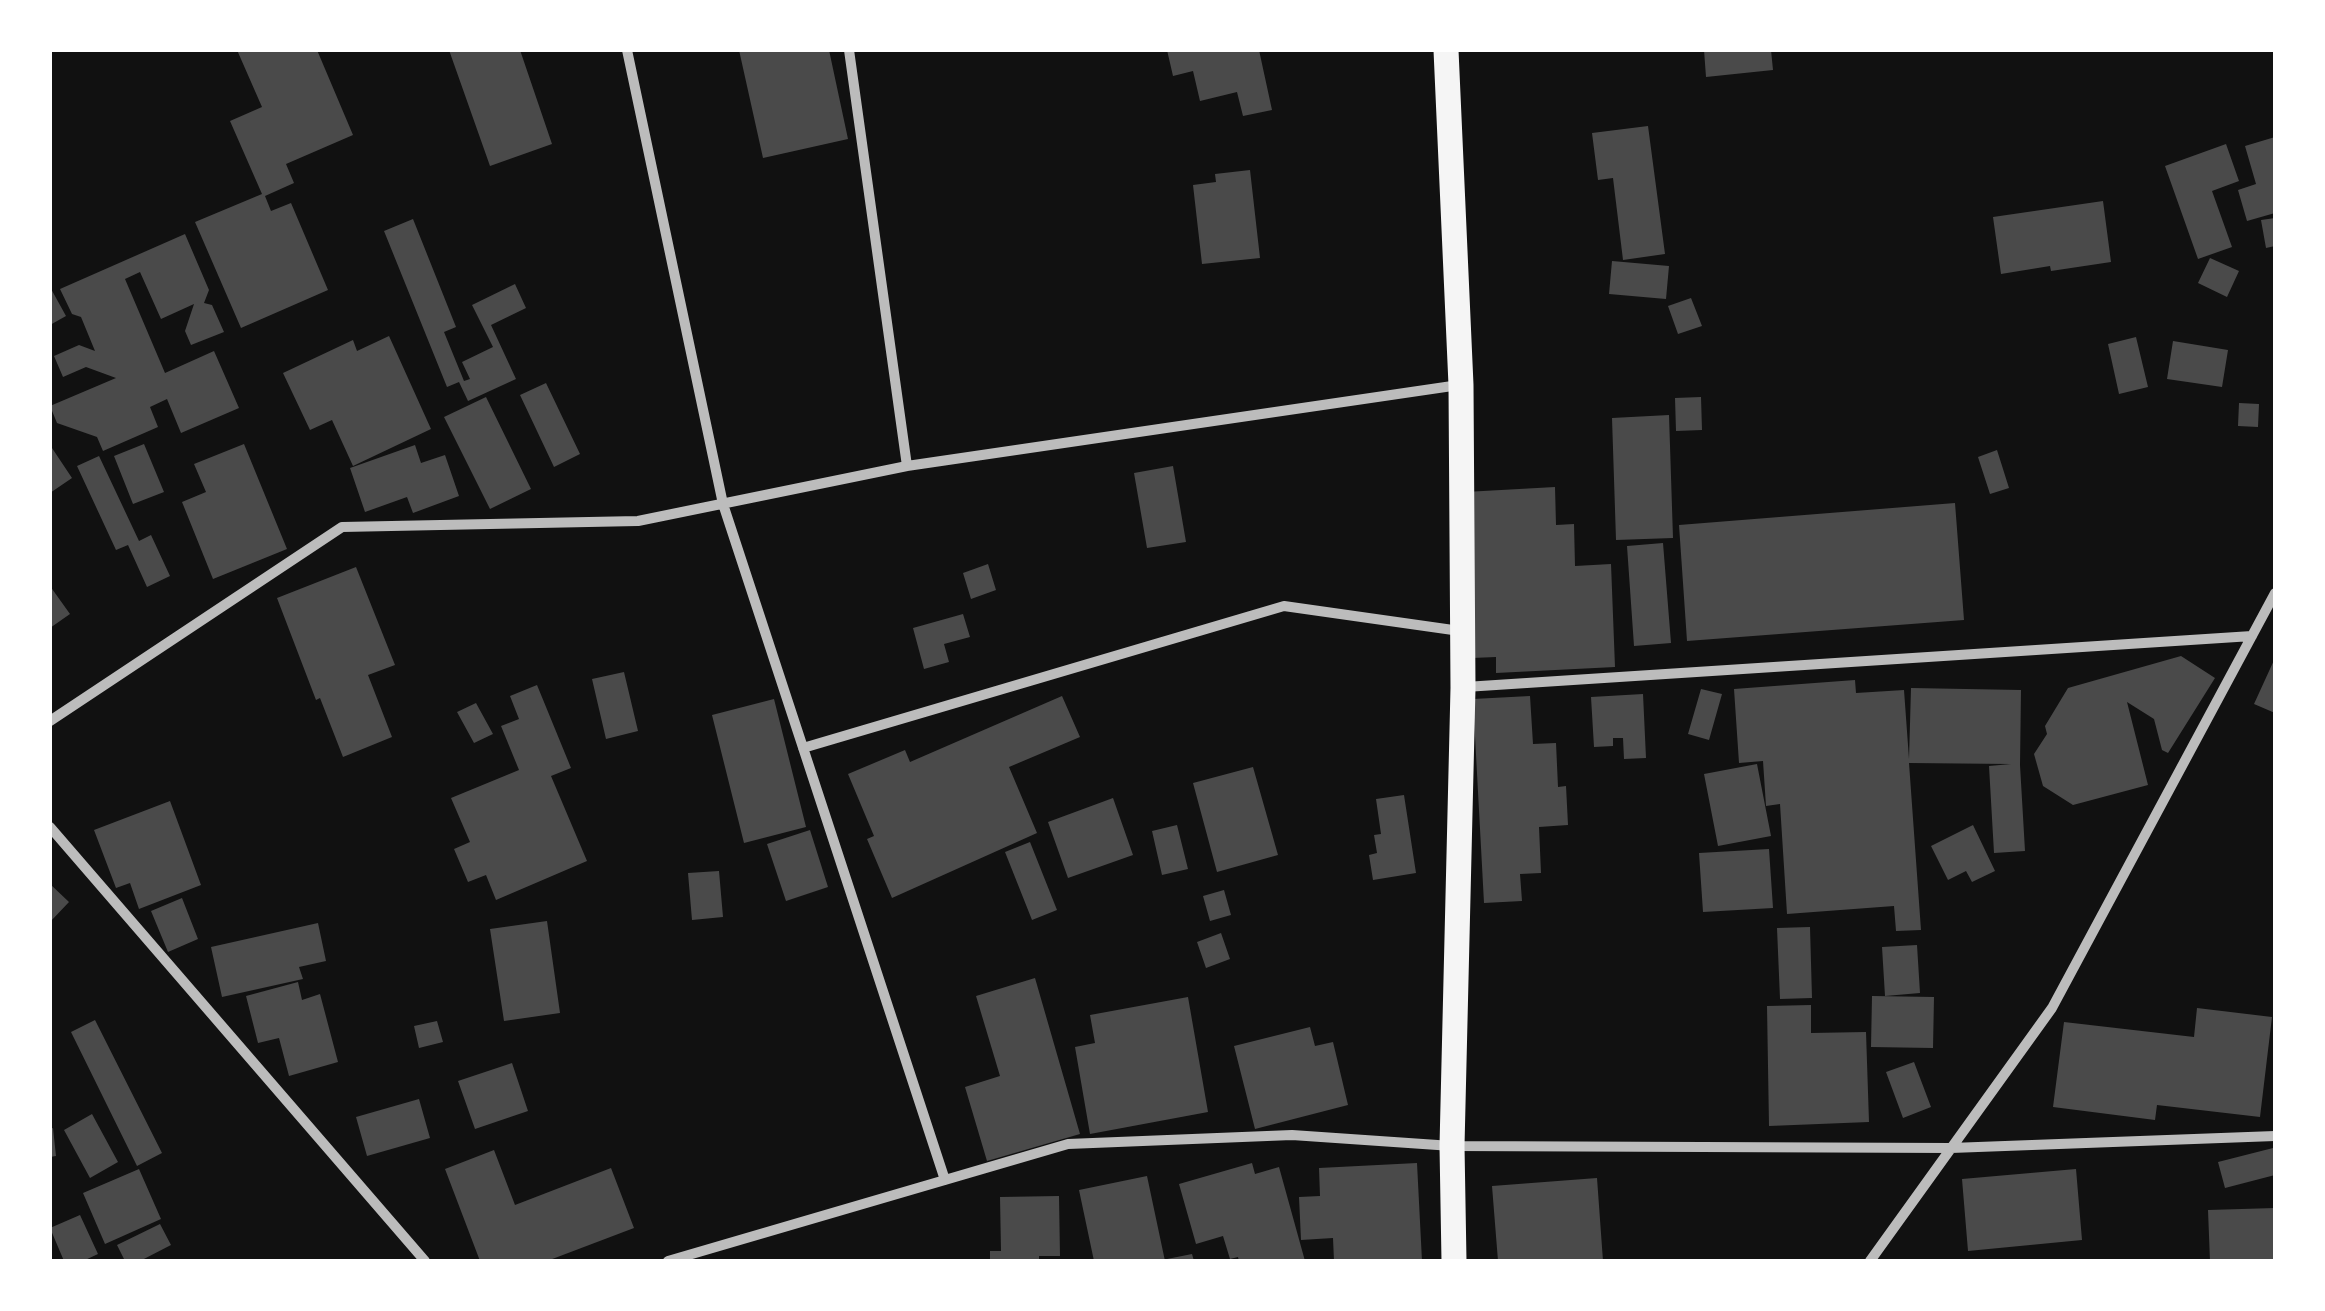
<!DOCTYPE html>
<style>
body{margin:0}
#map{position:relative;width:2325px;height:1311px;overflow:hidden;background:#111;font-family:"Alegreya Sans",sans-serif}
canvas{display:block}
.frame{position:absolute;inset:0;border:52px solid #fff;pointer-events:none}
</style>
<div id="map">
<canvas width="2325" height="1311"></canvas>
<div class="frame"></div>
</div>
<script>
const g = document.querySelector('canvas').getContext('2d');
g.lineJoin = 'round';
function fillPath(path, color) { g.fillStyle = color; g.fill(path, 'evenodd'); }
const toPath = rows => new Path2D(rows.map(r => 'M' + r).join(''));
function trace(path, color, width, dash) { g.strokeStyle = color; g.lineWidth = width; g.lineCap = dash ? 'butt' : 'round'; g.setLineDash(dash || []); g.stroke(path); }
fillPath(toPath([
 [237,50,317,50,353,135,286,164,294,183,265,196,271,211,291,203,328,290,241,328,195,222,262,194,230,121,262,107],
 [449,50,520,50,552,144,490,166],
 [739,50,829,50,848,139,763,158],
 [1167,50,1259,50,1272,110,1243,116,1237,92,1200,101,1193,71,1173,76],
 [1704,50,1771,50,1773,70,1706,77],
 [1648,126,1665,254,1623,260,1613,178,1598,180,1592,133],
 [2275,137,2275,213,2247,221,2238,190,2256,184,2245,146],
 [2226,144,2239,181,2212,191,2232,247,2198,259,2165,166],
 [1250,170,1260,258,1202,264,1193,185,1216,182,1215,174],
 [2103,201,2111,262,2051,271,2050,266,2001,274,1993,217],
 [2275,218,2275,246,2266,248,2261,220],
 [413,219,456,327,444,332,464,381,470,379,462,362,493,347,472,305,515,284,526,308,491,325,516,379,468,401,459,382,447,387,384,231],
 [185,234,209,290,204,303,212,305,224,332,191,345,185,331,194,304,161,319,140,272,125,279,165,373,214,351,239,408,181,433,167,399,150,407,158,427,103,451,97,437,57,423,50,406,116,378,86,367,63,377,54,356,79,345,95,351,81,317,72,314,60,289],
 [2210,258,2239,271,2227,297,2198,283],
 [1612,261,1669,266,1666,299,1609,294],
 [50,287,66,316,50,325],
 [1691,298,1702,326,1678,334,1668,306],
 [389,336,431,429,353,466,332,420,310,430,283,373,353,340,357,351],
 [2136,337,2148,387,2119,394,2108,344],
 [2173,341,2228,350,2222,387,2167,379],
 [546,383,580,454,554,467,520,395],
 [486,397,531,489,490,509,444,417],
 [1701,397,1702,430,1676,431,1675,398],
 [2239,403,2259,404,2258,427,2238,426],
 [1669,415,1673,538,1616,540,1612,418],
 [144,444,164,492,133,504,114,456],
 [244,444,287,549,213,579,182,502,206,492,194,464],
 [50,445,72,478,50,493],
 [415,445,421,463,445,455,459,496,413,513,407,497,365,512,350,468],
 [1997,450,2009,488,1990,494,1978,457],
 [99,456,139,541,151,535,170,576,147,587,128,545,116,550,77,466],
 [1173,466,1186,542,1147,548,1134,473],
 [1555,487,1556,525,1574,524,1575,566,1611,564,1615,667,1496,673,1496,657,1472,658,1465,492],
 [1955,503,1964,620,1687,641,1679,525],
 [1663,543,1671,643,1634,646,1627,546],
 [988,564,996,590,971,599,963,573],
 [356,567,395,665,368,675,392,737,343,757,320,698,316,700,277,598],
 [50,586,70,614,50,628],
 [963,614,970,637,944,644,949,662,924,669,913,628],
 [2181,656,2215,678,2168,753,2162,750,2154,719,2127,702,2148,785,2073,805,2043,786,2034,754,2047,734,2045,726,2068,688],
 [2275,658,2275,713,2254,704],
 [624,672,638,731,606,739,592,679],
 [1855,680,1856,693,1904,690,1909,759,1911,688,2021,690,2020,765,2025,851,1994,853,1989,766,2011,764,1909,763,1921,930,1896,931,1894,906,1787,914,1780,804,1766,806,1763,761,1739,763,1734,689],
 [537,685,571,768,551,776,587,861,496,900,486,875,468,882,454,849,470,842,451,798,519,770,501,726,519,719,510,696],
 [1701,689,1722,694,1709,740,1688,734],
 [1643,694,1646,758,1624,759,1623,738,1613,738,1613,746,1594,747,1591,697],
 [1062,696,1080,737,1009,767,1037,833,892,898,867,839,874,836,848,774,905,750,910,762],
 [1530,696,1533,744,1556,743,1558,787,1566,786,1568,825,1539,827,1541,873,1520,874,1522,901,1484,903,1473,699],
 [774,699,806,827,744,843,712,715],
 [476,703,493,734,474,743,457,712],
 [1757,764,1771,836,1718,846,1704,774],
 [1253,767,1278,855,1217,872,1193,783],
 [1404,795,1416,873,1373,880,1369,855,1377,853,1374,835,1381,834,1376,799],
 [1113,798,1133,855,1068,878,1048,822],
 [170,801,201,885,139,909,130,883,116,888,94,830],
 [1177,825,1188,869,1162,875,1152,831],
 [1973,825,1995,871,1972,882,1966,871,1948,880,1931,846],
 [810,830,828,887,786,901,767,844],
 [1030,842,1057,910,1032,920,1005,852],
 [1769,849,1773,908,1703,912,1699,853],
 [719,871,723,917,692,920,688,873],
 [50,884,69,902,50,922],
 [1224,890,1231,915,1210,921,1203,896],
 [182,898,198,939,168,952,151,911],
 [547,921,560,1013,504,1021,490,929],
 [318,923,326,961,299,967,303,979,222,997,211,947],
 [1810,927,1812,998,1780,999,1777,928],
 [1221,933,1230,959,1206,968,1197,942],
 [1917,945,1920,993,1885,996,1882,947],
 [1035,978,1080,1134,987,1161,965,1087,1000,1076,976,996],
 [298,982,302,1000,320,994,338,1062,289,1076,279,1038,258,1043,246,996],
 [1872,996,1934,997,1933,1048,1871,1047],
 [1188,997,1208,1112,1090,1134,1075,1047,1095,1043,1090,1015],
 [1811,1005,1811,1033,1866,1032,1869,1122,1769,1126,1767,1006],
 [2197,1008,2272,1017,2260,1117,2157,1105,2155,1120,2053,1107,2064,1022,2194,1037],
 [95,1020,162,1153,137,1166,71,1032],
 [437,1021,443,1042,419,1048,414,1026],
 [1310,1027,1315,1046,1333,1042,1348,1105,1255,1129,1234,1046],
 [1914,1062,1931,1107,1903,1118,1886,1072],
 [512,1063,528,1111,475,1129,458,1081],
 [419,1099,430,1138,367,1156,356,1117],
 [92,1114,118,1162,90,1178,64,1130],
 [53,1128,56,1156,50,1157,50,1129],
 [2273,1148,2275,1175,2225,1188,2218,1162],
 [494,1150,515,1205,611,1168,634,1228,547,1261,480,1261,445,1169],
 [1252,1163,1255,1174,1279,1167,1305,1261,1239,1261,1238,1257,1230,1259,1223,1236,1196,1244,1179,1184],
 [1417,1163,1422,1261,1334,1261,1333,1238,1301,1240,1299,1197,1320,1196,1319,1168],
 [139,1169,161,1219,105,1244,83,1193],
 [2076,1169,2082,1240,1968,1251,1962,1179],
 [1147,1176,1165,1261,1094,1261,1079,1190],
 [1597,1178,1603,1261,1498,1261,1492,1186],
 [1059,1196,1060,1256,1039,1256,1039,1261,990,1261,990,1251,1001,1251,1000,1197],
 [2275,1208,2275,1261,2210,1261,2208,1210],
 [80,1215,98,1254,83,1261,64,1261,50,1228],
 [160,1224,171,1245,140,1261,125,1261,117,1245],
 [1192,1254,1194,1261,1167,1261,1167,1259]
]), '#4a4a4a');
trace(toPath([
 [627,50,723,504,945,1180],
 [849,50,907,466],
 [1465,687,2252,636],
 [50,721,342,527,638,521,907,466,1459,385],
 [803,748,1284,606,1460,631],
 [50,827,425,1261],
 [668,1261,1068,1144,1292,1135,1452,1146,1951,1148,2275,1136],
 [1870,1261,2052,1008,2275,593]
]), '#bcbcbc', 10);
trace(toPath([
 [1446,50,1461,385,1463,688,1452,1146,1454,1261]
]), '#f5f5f5', 25);
</script>
